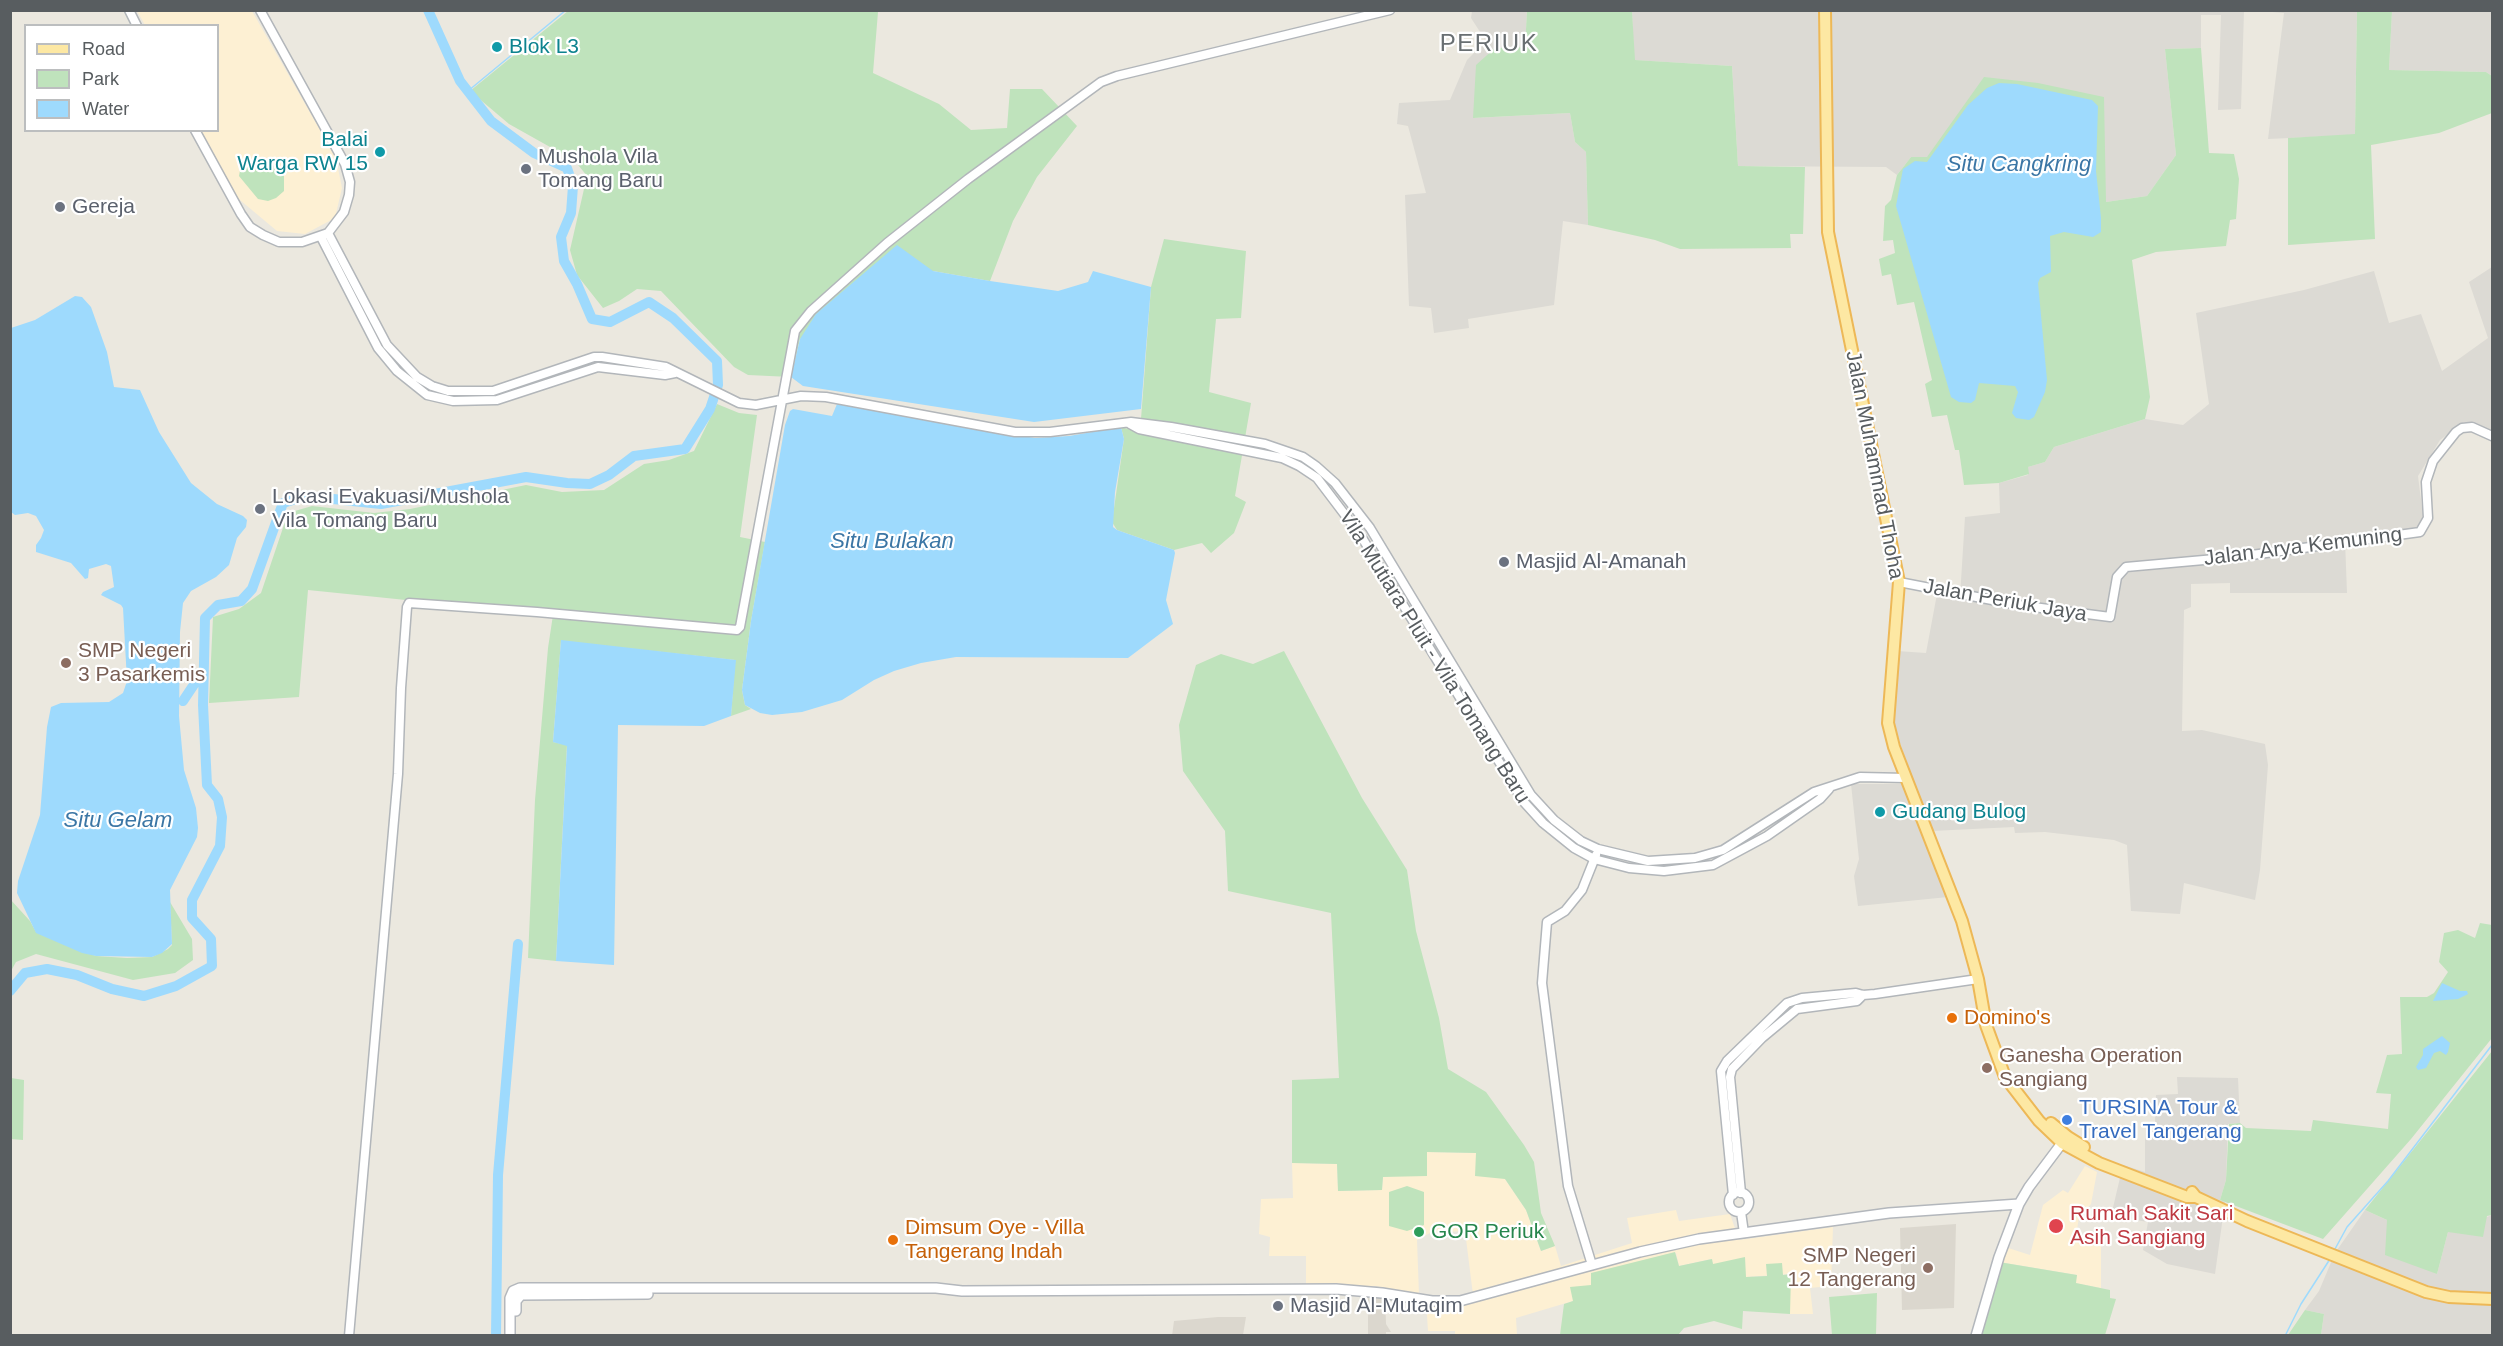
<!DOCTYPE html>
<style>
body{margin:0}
#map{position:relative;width:2503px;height:1346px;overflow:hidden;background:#ebe8df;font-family:Helvetica,sans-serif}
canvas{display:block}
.frame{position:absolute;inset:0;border:12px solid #585d60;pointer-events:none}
.legend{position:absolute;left:24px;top:24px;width:195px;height:108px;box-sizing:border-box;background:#fff;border:2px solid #bcbebf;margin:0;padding:8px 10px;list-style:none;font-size:18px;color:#585d60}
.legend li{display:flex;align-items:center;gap:12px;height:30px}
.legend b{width:30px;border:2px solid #bcbebf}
</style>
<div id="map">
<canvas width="2503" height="1346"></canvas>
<div class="frame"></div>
<ul class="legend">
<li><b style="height:8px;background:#fde8a3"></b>Road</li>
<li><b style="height:16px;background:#bfe3bc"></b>Park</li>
<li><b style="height:16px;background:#9edafd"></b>Water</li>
</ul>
</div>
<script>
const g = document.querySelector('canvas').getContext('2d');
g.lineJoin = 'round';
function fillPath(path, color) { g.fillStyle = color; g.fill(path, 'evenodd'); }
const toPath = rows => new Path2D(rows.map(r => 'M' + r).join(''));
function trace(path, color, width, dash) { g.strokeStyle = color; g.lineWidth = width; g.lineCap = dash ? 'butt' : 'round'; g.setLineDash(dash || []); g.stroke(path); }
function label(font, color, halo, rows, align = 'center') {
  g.font = font + ' Helvetica,sans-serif'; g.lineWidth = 4.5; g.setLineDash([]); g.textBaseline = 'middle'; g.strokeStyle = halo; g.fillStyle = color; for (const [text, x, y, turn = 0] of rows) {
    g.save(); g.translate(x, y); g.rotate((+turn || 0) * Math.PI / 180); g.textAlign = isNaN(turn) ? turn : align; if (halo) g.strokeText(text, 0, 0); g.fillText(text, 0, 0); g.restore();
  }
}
fillPath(toPath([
 [137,11,252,11,336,158,342,188,335,218,305,234,277,231,234,195,200,131,218,130,218,26,145,25],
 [1427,1152,1476,1153,1505,1179,1526,1210,1541,1251,1555,1246,1561,1266,1632,1243,1627,1218,1676,1210,1679,1221,1730,1214,1739,1240,1833,1227,1831,1286,1810,1288,1813,1314,1790,1314,1790,1274,1746,1277,1713,1264,1711,1259,1679,1266,1676,1253,1591,1285,1573,1301,1516,1318,1517,1335,1455,1335,1455,1331,1428,1331,1426,1300,1473,1295,1465,1231,1430,1233,1417,1240,1419,1295,1376,1286,1306,1287,1306,1256,1269,1256,1270,1237,1259,1234,1261,1199,1293,1198,1292,1163,1337,1164,1338,1191,1382,1190,1383,1177],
 [2085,1166,2097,1172,2091,1204,2079,1217,2076,1236,2101,1237,2101,1288,2075,1283,2077,1275,1999,1262,2002,1246,2030,1255,2043,1205,2063,1190,2068,1193]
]), '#fdf0d3');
fillPath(toPath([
 [1472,11,1527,11,1525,47,1495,48,1474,118,1570,113,1575,142,1586,152,1588,225,1563,221,1554,305,1468,319,1469,328,1434,333,1431,308,1409,306,1405,195,1426,193,1408,126,1397,124,1399,103,1450,100,1467,60,1486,41,1471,18],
 [1632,11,2244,11,2241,109,2218,110,2221,15,2201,15,2201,48,2165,49,2176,155,2147,196,2106,202,1927,157,1911,157,1897,175,1886,167,1738,166,1732,66,1634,60],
 [2261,11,2357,11,2355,135,2268,139,2284,13],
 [2392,11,2492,11,2492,76,2486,72,2389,70],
 [2492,267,2492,430,2464,422,2440,440,2418,476,2423,516,2418,529,2345,540,2347,593,2230,593,2230,583,2191,584,2191,607,2184,610,2182,731,2202,730,2265,744,2268,765,2260,870,2255,900,2184,883,2180,914,2131,911,2127,845,2114,840,2045,832,2015,833,2014,827,1932,831,1958,896,1858,906,1854,876,1859,859,1851,784,1914,784,1896,731,1892,700,1897,651,1926,653,1937,594,1960,597,1965,517,2000,513,1999,483,2028,475,2028,467,2045,462,2054,447,2145,419,2183,425,2209,404,2196,313,2304,290,2374,271,2389,323,2421,314,2442,371,2488,338,2469,282],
 [2177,1077,2238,1078,2240,1123,2228,1124,2226,1180,2220,1200,2225,1202,2215,1274,2167,1264,2143,1250,2148,1222,2111,1216,2123,1165,2145,1172,2145,1123,2155,1122,2156,1095,2178,1094],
 [2365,1210,2387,1220,2437,1274,2448,1232,2492,1215,2492,1335,2321,1335,2324,1314,2305,1310,2319,1291,2335,1253]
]), '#dcdad4');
fillPath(toPath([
 [1956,1224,1954,1308,1902,1310,1900,1228],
 [1368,1292,1385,1294,1386,1324,1391,1332,1386,1332,1386,1335,1368,1336],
 [1218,1317,1246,1317,1243,1335,1172,1336,1174,1321]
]), '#dbd7ce');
fillPath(toPath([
 [568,11,878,12,873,73,939,104,971,130,1007,128,1010,89,1042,89,1077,126,1037,177,1013,221,990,281,933,271,800,339,791,377,748,375,734,367,661,291,637,289,619,301,603,308,577,275,570,250,587,176,575,161,509,124,470,91],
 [1527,11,1632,11,1635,60,1732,66,1738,166,1805,167,1803,234,1790,234,1791,248,1680,249,1655,240,1588,225,1586,152,1575,142,1570,113,1473,118,1476,65,1495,48,1525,47],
 [2357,11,2392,11,2389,70,2486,72,2492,76,2492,113,2439,133,2371,145,2375,239,2288,245,2288,138,2355,134],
 [2201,48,2209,153,2234,154,2239,179,2236,219,2230,220,2226,246,2156,252,2132,260,2150,397,2145,419,2054,447,2045,462,2028,467,2029,474,1999,483,1964,485,1959,450,1955,450,1947,415,1932,417,1925,384,1932,380,1914,302,1897,305,1891,274,1882,276,1879,259,1895,253,1893,240,1883,241,1885,206,1891,200,1897,175,1911,157,1927,157,1984,77,2038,83,2104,97,2106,202,2147,196,2176,155,2165,49],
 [250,161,271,164,284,172,284,191,276,198,268,201,258,199,239,176,241,165],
 [1164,239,1246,251,1241,318,1216,319,1209,392,1251,403,1235,496,1246,502,1234,533,1211,553,1202,543,1174,550,1117,530,1112,522,1124,439,1121,427,1140,432,1151,287],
 [717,404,739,413,757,415,740,537,765,542,751,621,742,690,745,705,751,709,731,716,735,660,561,641,553,742,567,745,556,961,528,958,535,800,548,648,553,615,308,590,299,697,209,703,213,617,239,609,261,593,288,513,312,506,374,513,410,509,526,485,562,492,604,490,644,464,669,460,694,451],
 [1284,651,1362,798,1407,870,1416,931,1439,1018,1448,1069,1486,1092,1524,1145,1534,1162,1541,1213,1555,1246,1541,1251,1526,1210,1505,1179,1475,1176,1476,1153,1427,1152,1427,1176,1383,1177,1382,1190,1338,1191,1337,1164,1292,1163,1292,1080,1339,1078,1331,913,1228,891,1225,831,1183,771,1179,725,1196,665,1221,654,1253,664],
 [10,899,30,921,36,932,96,956,127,958,152,957,168,949,172,945,170,902,192,939,193,960,175,973,133,980,36,954,16,962,11,971],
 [2480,923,2492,925,2492,1038,2411,1139,2323,1239,2220,1200,2226,1180,2229,1124,2240,1123,2246,1128,2311,1131,2313,1120,2388,1129,2391,1094,2376,1093,2387,1055,2402,1054,2400,997,2427,997,2434,993,2448,972,2439,962,2444,933,2458,930,2475,938],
 [2492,1051,2492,1215,2487,1216,2483,1237,2448,1232,2437,1274,2385,1255,2387,1220,2365,1210],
 [11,1078,24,1080,23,1140,11,1139],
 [1407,1186,1424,1192,1424,1225,1407,1231,1389,1226,1389,1192],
 [1675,1252,1679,1266,1712,1259,1713,1264,1745,1257,1746,1277,1767,1276,1766,1264,1782,1263,1783,1275,1791,1274,1790,1314,1743,1311,1742,1329,1714,1321,1684,1328,1678,1335,1560,1335,1564,1304,1573,1301,1570,1287,1591,1285,1591,1273],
 [1999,1262,2077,1275,2076,1283,2110,1290,2110,1298,2116,1299,2105,1335,1981,1336],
 [1877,1293,1876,1335,1832,1335,1829,1297],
 [2305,1310,2324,1314,2321,1335,2288,1335]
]), '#bfe3bc');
fillPath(toPath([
 [1999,83,2017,84,2092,100,2098,106,2096,171,2101,218,2101,232,2093,237,2064,232,2050,236,2051,272,2040,278,2038,283,2047,380,2045,392,2034,417,2029,420,2016,418,2012,413,2018,392,2015,386,1979,383,1975,400,1971,403,1959,402,1951,397,1896,206,1903,169,1915,161,1927,162,1968,105,1987,88],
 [897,245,933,271,990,281,1058,291,1088,282,1093,271,1151,287,1141,409,1034,422,803,386,791,377,800,339,816,314],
 [75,296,82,297,91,307,107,352,114,387,140,390,159,432,191,483,217,504,243,516,247,520,246,527,237,538,229,565,216,577,191,591,183,603,180,632,179,716,184,770,196,808,198,828,197,837,170,890,172,944,162,953,152,957,96,956,82,953,36,933,17,893,18,881,40,815,47,727,51,707,61,703,109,702,123,693,127,681,123,608,121,605,101,595,103,592,114,587,111,566,106,564,89,569,88,578,85,579,71,563,36,552,36,545,41,538,44,530,36,516,28,513,15,515,11,512,11,328,35,320],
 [837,404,1035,438,1069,436,1121,427,1124,439,1115,492,1113,527,1117,530,1174,550,1175,553,1166,600,1173,624,1128,658,956,657,921,663,894,671,874,680,842,700,802,712,772,715,760,713,745,705,742,690,751,621,785,425,790,411,793,409,832,416],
 [561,640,736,660,731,716,704,726,618,725,614,965,556,961,567,746,553,742],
 [2442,983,2460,991,2467,991,2468,994,2458,999,2433,1001],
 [2442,1036,2450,1043,2448,1052,2446,1055,2440,1051,2434,1053,2426,1068,2418,1070,2416,1067,2423,1055,2423,1049]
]), '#9edafd');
trace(toPath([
 [468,91,566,10],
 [2335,1249,2347,1227,2388,1181,2492,1045],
 [2285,1336,2301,1304,2330,1259]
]), '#9edafd', 1.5);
trace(toPath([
 [183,701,203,671],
 [10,991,25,973,47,969,77,975,112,989,144,996,176,986,212,966,211,939,192,918,192,900,220,846,222,817,218,799,207,785,203,705,205,618,218,605,241,601,252,589,283,503,305,496,381,504,526,477,567,483,590,484,609,475,634,456,685,449,710,409,718,385,717,361,673,318,649,302,610,322,592,319,577,284,564,261,561,237,571,213,573,186,567,168,534,153,491,121,460,81,428,10],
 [496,1336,498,1175,518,944]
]), '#9edafd', 10);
const tertiary = toPath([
 [129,10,137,26],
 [195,130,241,214,250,227,263,235,279,242,302,242,328,233,344,212,349,195,350,182,345,164,260,10],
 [328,233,387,345,417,377,432,386,448,391,493,391,594,357,602,357,666,367,739,403,756,405,801,396,826,397,1015,432,1050,432,1131,422,1171,427,1265,444,1303,457,1316,466,1335,483,1370,528,1531,795,1554,820,1581,841,1598,849,1648,861,1695,858,1723,850,1814,792,1860,777,1906,778],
 [321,237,378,348,397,371,427,395,453,401,497,400,598,367,665,375,675,373],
 [1130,424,1139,429,1282,458,1299,466,1317,478,1361,536,1523,801,1543,823,1574,848,1594,859,1629,868,1664,871,1713,865,1767,836,1820,799,1829,789],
 [1899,582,2018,605,2110,617,2117,577,2126,567,2237,557,2420,532,2428,518,2426,482,2433,461,2456,432,2462,428,2472,427,2492,436],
 '1729 1202a10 10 0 1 1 20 0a10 10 0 1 1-20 0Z',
 [1741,1193,1730,1077,1732,1069,1762,1038,1797,1009,1857,1001,1863,995],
 [1733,1195,1721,1071,1727,1061,1787,1003,1802,998,1856,993,1863,995,1875,994,1978,979],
 [1741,1212,1744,1233],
 [1592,1265,1568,1186,1542,983,1547,922,1565,911,1582,890,1596,855],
 [349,1336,398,774,401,688,407,607,409,603,537,612,737,630,740,627,795,331,811,311,887,243,968,179,1101,82,1117,76,1390,10]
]);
const secondary = toPath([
 [516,1311,516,1301,521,1295,648,1294],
 [510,1336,510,1298,513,1291,520,1288,936,1288,962,1291,1336,1289,1382,1293,1432,1301,1460,1301,1640,1252,1699,1239,1889,1213,2019,1204],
 [1976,1336,1999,1257,2019,1204,2029,1187,2062,1143]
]);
const primary = toPath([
 [1825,10,1828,232,1899,582,1888,723,1894,747,1962,921,1978,979,1986,1025,2005,1077,2039,1121,2062,1143,2099,1163,2187,1197,2196,1197],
 [2051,1123,2068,1137,2084,1147],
 [2192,1192,2196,1197,2247,1221,2426,1292,2449,1297,2492,1299]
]);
trace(tertiary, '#b2b6ba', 11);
trace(secondary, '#b3b7bc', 12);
trace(primary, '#edb857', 14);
trace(tertiary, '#fff', 8);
trace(secondary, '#fff', 9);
trace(primary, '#fde8a3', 10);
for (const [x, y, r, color] of [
 [497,47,6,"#0f9aa8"],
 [380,152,6,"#0f9aa8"],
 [526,169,6,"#6b7280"],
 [60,207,6,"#6b7280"],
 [260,509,6,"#6b7280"],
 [1504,562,6,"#6b7280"],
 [66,663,6,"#8d6e63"],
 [1880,812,6,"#0f9aa8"],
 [1952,1018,6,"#e8710a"],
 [1987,1068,6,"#8d6e63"],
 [2067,1120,6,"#3f7fe0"],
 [2056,1226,8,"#e0444e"],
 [1419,1232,6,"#2e9e5b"],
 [893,1240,6,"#e8710a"],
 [1928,1268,6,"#8d6e63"],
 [1278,1306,6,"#6b7280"]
]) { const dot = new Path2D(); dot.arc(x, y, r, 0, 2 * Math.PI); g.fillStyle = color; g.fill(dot); trace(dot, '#fff', 2); }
label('21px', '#0d838f', '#fff', [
 ["Blok L3",509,47],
 ["Balai",368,140,"right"],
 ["Warga RW 15",368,164,"right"],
 ["Gudang Bulog",1892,812]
], 'left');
label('21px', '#5b616d', '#fff', [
 ["Mushola Vila",538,157],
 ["Tomang Baru",538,181],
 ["Gereja",72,207],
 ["Lokasi Evakuasi/Mushola",272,497],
 ["Vila Tomang Baru",272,521],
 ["Masjid Al-Amanah",1516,562],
 ["Masjid Al-Mutaqim",1290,1306]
], 'left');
label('21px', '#585d60', '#fff', [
 ["Jalan Muhammad Thoha",1874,465,79],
 ["Jalan Arya Kemuning",2303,547,-7],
 ["Jalan Periuk Jaya",2005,601,10],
 ["Vila Mutiara Pluit - Vila Tomang Baru",1434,657,58]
]);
label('21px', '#785e54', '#fff', [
 ["SMP Negeri",78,651],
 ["3 Pasarkemis",78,675],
 ["Ganesha Operation",1999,1056],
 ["Sangiang",1999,1080],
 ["SMP Negeri",1916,1256,"right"],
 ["12 Tangerang",1916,1280,"right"]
], 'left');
label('21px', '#c56008', '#fff', [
 ["Domino's",1964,1018],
 ["Dimsum Oye - Villa",905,1228],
 ["Tangerang Indah",905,1252]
], 'left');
label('21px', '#366cbe', '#fff', [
 ["TURSINA Tour &",2079,1108],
 ["Travel Tangerang",2079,1132]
], 'left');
label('21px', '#be3a42', '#fff', [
 ["Rumah Sakit Sari",2070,1214],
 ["Asih Sangiang",2070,1238]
], 'left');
label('21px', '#27864d', '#fff', [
 ["GOR Periuk",1431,1232]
], 'left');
label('italic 22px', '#3b76a5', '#fff', [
 ["Situ Cangkring",2019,165],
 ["Situ Bulakan",892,542],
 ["Situ Gelam",118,821]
]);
g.letterSpacing = '1.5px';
label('24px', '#696f72', '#fff', [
 ["PERIUK",1489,44]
]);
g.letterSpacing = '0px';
</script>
